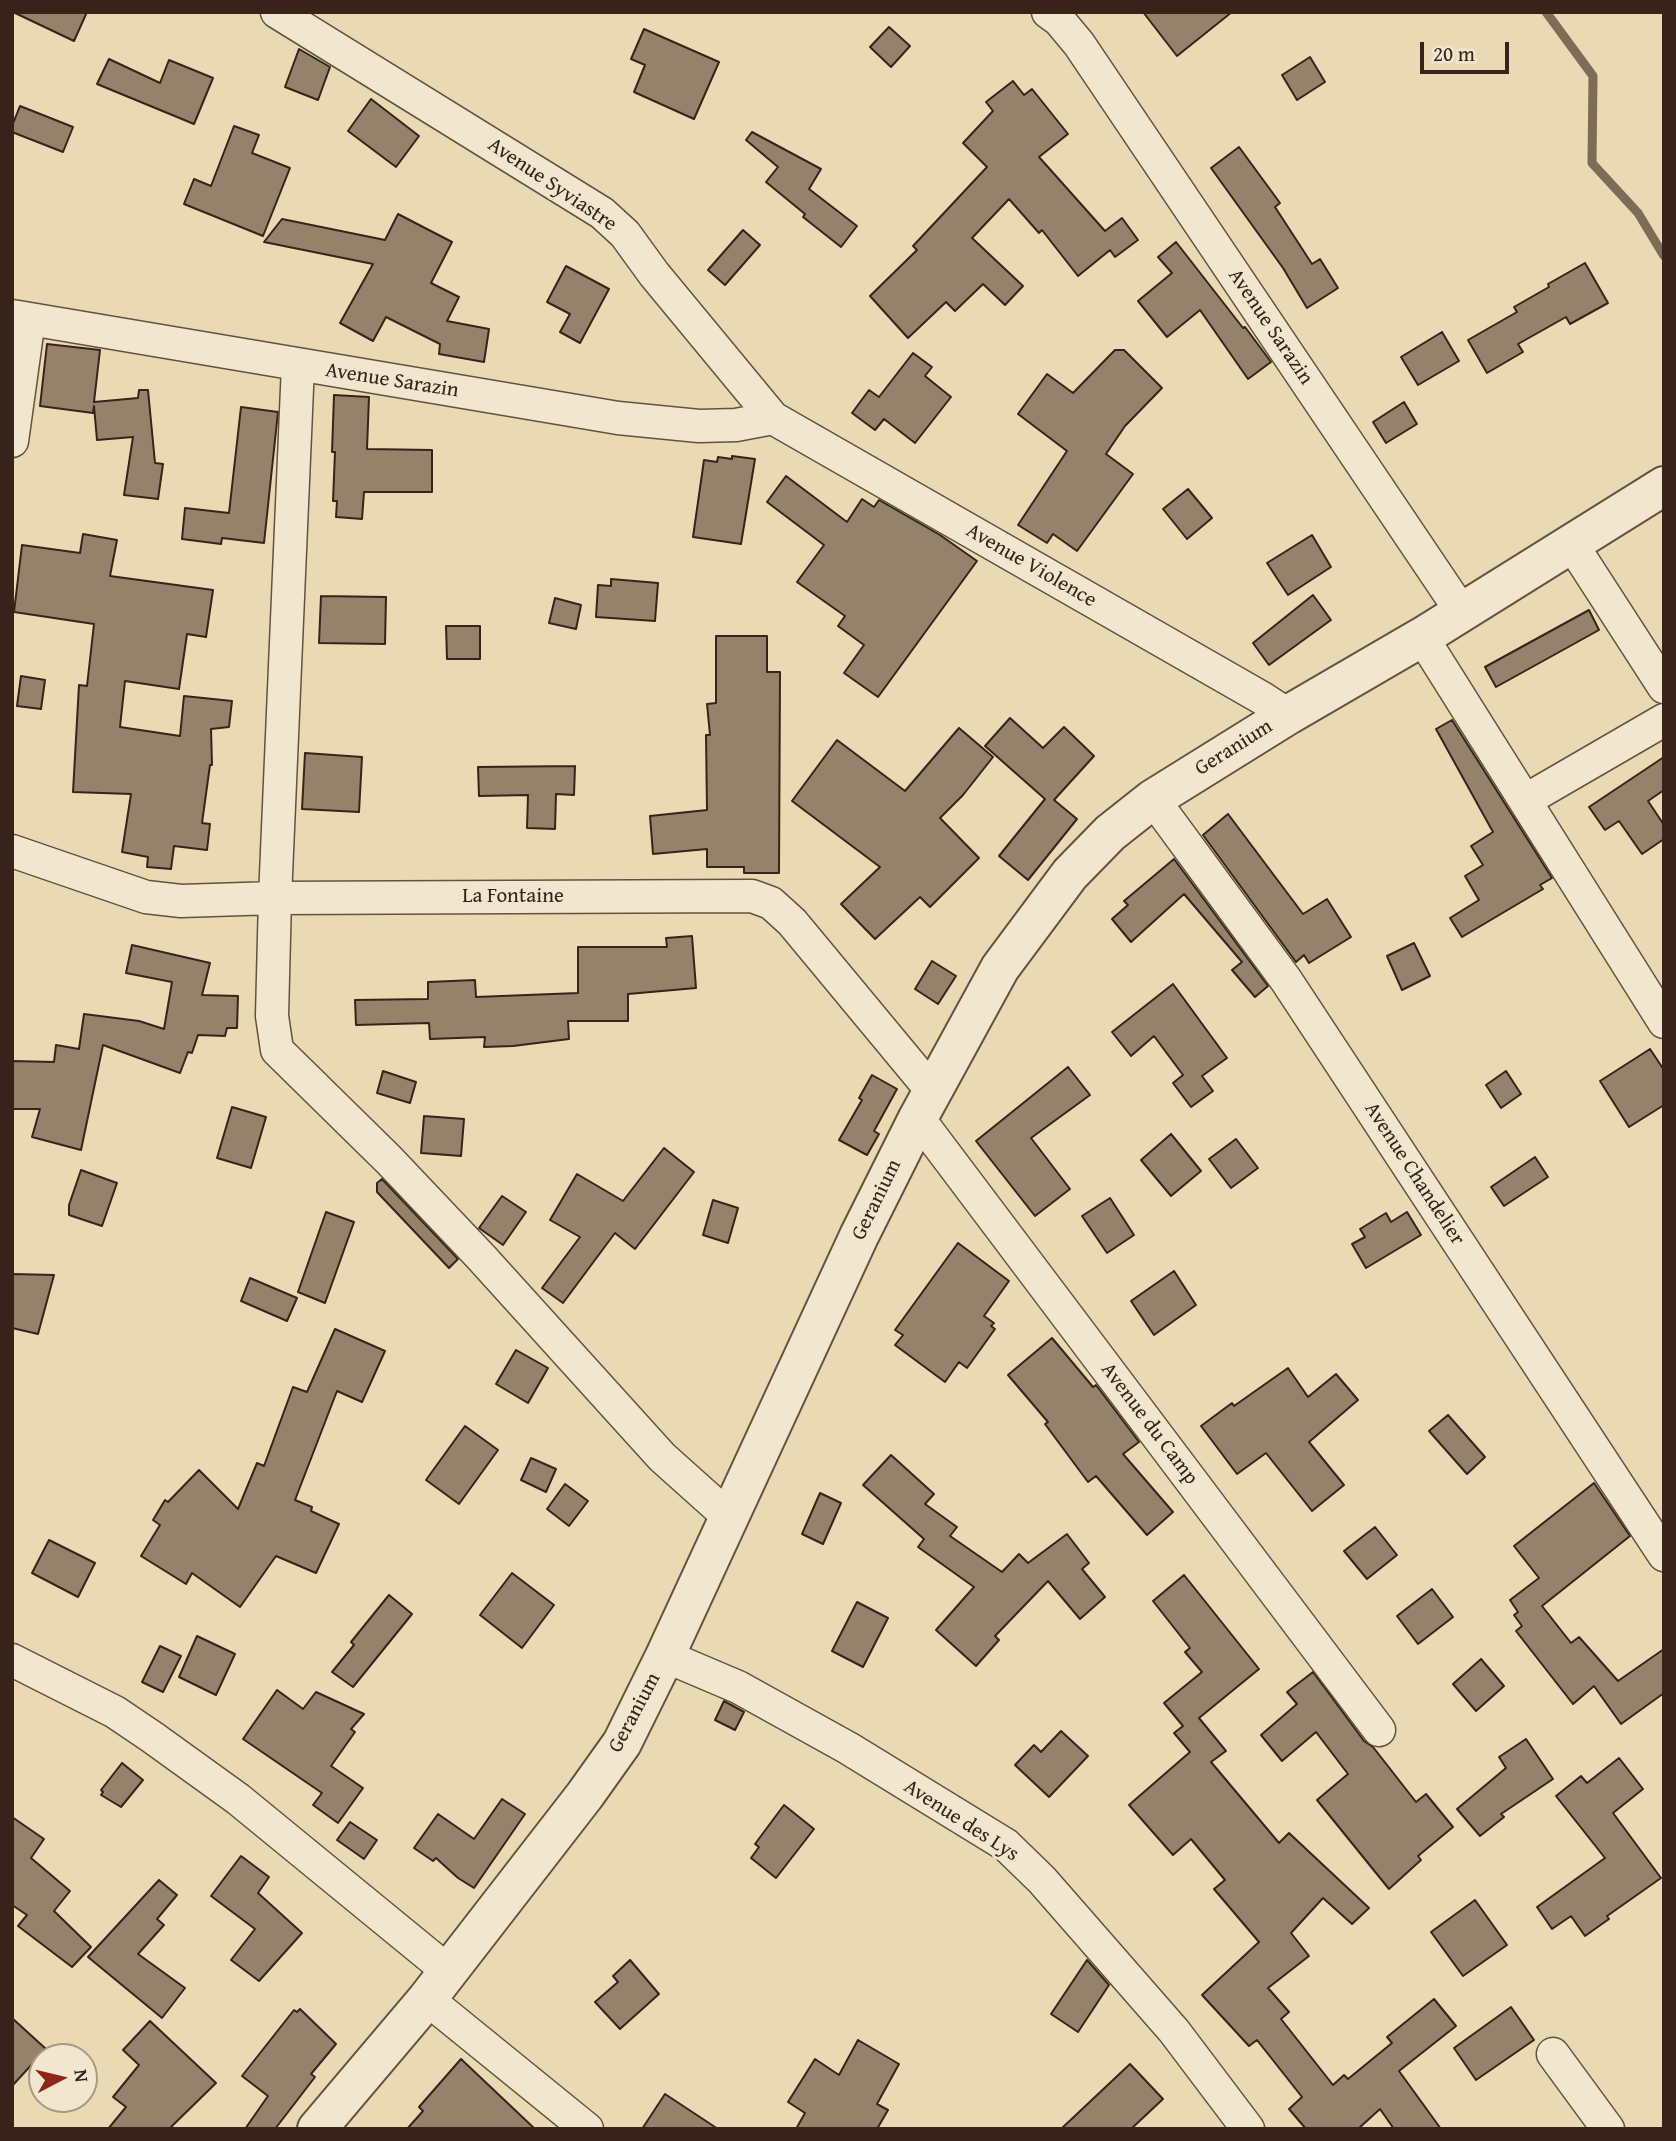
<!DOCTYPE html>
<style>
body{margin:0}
#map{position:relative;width:1676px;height:2141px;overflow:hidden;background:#e9dab3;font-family:"Gentium Book Plus",serif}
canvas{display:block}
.frame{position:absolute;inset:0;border:14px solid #38231a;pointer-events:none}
.north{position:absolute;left:28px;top:2043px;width:70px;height:70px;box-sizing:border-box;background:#f1e7ce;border:2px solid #a79986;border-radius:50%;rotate:83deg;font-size:19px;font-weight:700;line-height:28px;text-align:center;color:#38231a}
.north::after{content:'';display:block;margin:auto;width:24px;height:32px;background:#8f2418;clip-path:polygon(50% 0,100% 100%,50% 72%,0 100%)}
.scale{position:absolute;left:1420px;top:42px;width:89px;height:32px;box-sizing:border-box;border:4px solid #38231a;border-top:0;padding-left:9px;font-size:21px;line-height:24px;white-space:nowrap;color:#38231a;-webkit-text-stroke:5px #f1e7ce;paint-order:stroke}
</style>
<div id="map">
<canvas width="1676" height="2141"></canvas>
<div class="frame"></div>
<div class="north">N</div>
<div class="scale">20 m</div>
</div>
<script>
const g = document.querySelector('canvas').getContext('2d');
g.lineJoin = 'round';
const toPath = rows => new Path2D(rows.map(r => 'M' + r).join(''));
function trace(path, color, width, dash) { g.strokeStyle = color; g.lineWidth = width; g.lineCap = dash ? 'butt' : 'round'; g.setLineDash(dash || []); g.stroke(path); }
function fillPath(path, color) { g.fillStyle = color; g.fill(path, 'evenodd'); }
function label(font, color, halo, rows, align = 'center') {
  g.font = font + ' "Gentium Book Plus",serif'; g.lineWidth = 6; g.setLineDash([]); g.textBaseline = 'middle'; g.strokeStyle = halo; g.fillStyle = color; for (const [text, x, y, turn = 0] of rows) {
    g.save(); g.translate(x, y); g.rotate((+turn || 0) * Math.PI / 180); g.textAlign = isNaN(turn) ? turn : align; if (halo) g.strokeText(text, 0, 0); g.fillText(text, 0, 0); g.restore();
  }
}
trace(toPath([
 [1546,12,1593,76,1592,163,1638,213,1664,256]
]), '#7e6c57', 9);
const building = toPath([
 [13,12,87,12,74,41,13,12],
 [1143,12,1232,12,1177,56,1143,12],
 [889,27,910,46,891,67,870,47,889,27],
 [644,29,719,62,694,119,634,92,645,65,631,59,644,29],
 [299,49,330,67,318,100,285,87,299,49],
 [1310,57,1325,82,1297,100,1282,75,1310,57],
 [109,59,160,83,169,60,213,78,194,124,97,84,109,59],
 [1013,81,1024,95,1032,89,1068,134,1039,157,1105,231,1122,218,1138,240,1115,257,1110,250,1078,276,1042,230,1039,233,1009,199,972,238,1023,286,1005,305,983,284,955,311,946,302,908,338,870,296,917,250,913,246,987,167,963,143,993,111,986,102,1013,81],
 [371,99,419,136,396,167,348,131,371,99],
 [20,106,73,127,63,152,12,132,12,126,20,106],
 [234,126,259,135,252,153,290,168,263,236,184,204,194,179,211,186,234,126],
 [752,132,821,169,809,189,857,226,841,247,803,217,805,214,766,182,778,167,746,140,752,132],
 [1239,147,1280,203,1275,207,1312,264,1320,259,1338,288,1307,308,1283,268,1211,168,1239,147],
 [398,214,452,242,431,283,459,297,447,321,489,329,484,362,439,354,440,344,386,317,373,341,340,323,373,264,264,242,282,219,385,240,398,214],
 [743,230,760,245,725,285,708,270,743,230],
 [1176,242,1243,328,1245,327,1271,362,1248,379,1200,310,1167,337,1138,301,1172,273,1158,257,1176,242],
 [1585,263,1608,303,1570,324,1566,317,1518,344,1523,352,1487,373,1468,340,1517,312,1514,307,1549,287,1548,284,1585,263],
 [566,266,609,289,580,343,560,332,570,314,547,302,566,266],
 [1442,332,1459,361,1418,385,1401,357,1442,332],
 [47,344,100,350,94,402,138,398,139,390,148,390,155,463,163,464,158,499,124,495,133,437,97,440,94,406,93,413,40,406,47,344],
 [1115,350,1124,350,1162,388,1125,426,1106,454,1133,474,1077,551,1053,534,1047,543,1018,525,1067,451,1018,414,1047,374,1073,393,1115,350],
 [913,353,932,367,925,376,951,397,915,443,884,419,875,430,852,413,869,390,879,397,913,353],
 [334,395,369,397,367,449,432,450,432,492,364,492,362,519,336,517,337,501,333,501,335,452,332,452,334,395],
 [1404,402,1417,424,1386,443,1373,422,1404,402],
 [241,407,278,412,264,543,222,538,221,544,182,539,185,508,229,513,241,407],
 [732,456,755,459,741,544,693,537,704,460,717,462,718,457,732,459,732,456],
 [786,476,847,522,862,499,874,507,879,500,940,535,977,561,878,697,844,673,864,645,838,626,845,616,797,582,824,545,767,502,786,476],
 [1188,489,1212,518,1187,539,1163,509,1188,489],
 [83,534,117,540,110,576,213,590,206,637,187,634,179,689,125,681,120,727,180,736,184,696,232,701,229,727,211,729,212,765,210,765,202,823,210,824,207,850,174,846,171,869,147,867,148,857,122,852,131,794,73,792,79,685,87,686,94,624,14,612,22,545,80,553,83,534],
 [1312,535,1331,567,1288,595,1267,563,1312,535],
 [611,579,658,583,655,621,596,617,598,585,611,586,611,579],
 [1313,595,1331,620,1269,665,1253,643,1313,595],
 [321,596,386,597,385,644,319,643,321,596],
 [555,598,581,605,576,629,549,623,555,598],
 [1589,610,1599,630,1496,687,1485,667,1589,610],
 [446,626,480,626,480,659,447,659,446,626],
 [716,636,767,636,767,672,780,672,779,873,744,873,744,867,707,867,707,849,653,854,650,816,707,810,706,735,710,735,707,704,716,703,716,636],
 [21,676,45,680,41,709,17,706,21,676],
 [1010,718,1043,748,1064,727,1094,756,1054,800,1077,819,1028,880,999,856,1045,799,985,746,1010,718],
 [1452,720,1552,878,1540,885,1543,889,1462,937,1450,918,1479,900,1465,876,1483,865,1471,846,1493,832,1436,729,1452,720],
 [959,728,993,757,963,795,940,818,979,858,930,907,920,897,875,939,841,904,880,867,792,801,837,740,905,791,959,728],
 [305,753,362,757,359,812,302,809,305,753],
 [1664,757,1664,790,1648,801,1664,825,1664,839,1642,854,1619,821,1605,830,1589,807,1664,757],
 [575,766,574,795,556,794,555,829,527,828,528,795,479,796,478,767,575,766],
 [1228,814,1303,914,1327,899,1351,937,1309,963,1304,955,1296,962,1203,835,1228,814],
 [1174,859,1268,986,1255,997,1232,970,1242,962,1184,894,1131,942,1112,919,1128,905,1124,901,1174,859],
 [692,936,696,988,628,994,628,1021,568,1021,569,1039,513,1046,484,1047,485,1037,430,1039,429,1023,356,1025,355,1000,428,999,428,982,475,980,476,997,578,993,578,947,667,947,666,938,692,936],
 [1414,943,1430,976,1402,990,1387,956,1414,943],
 [132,945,210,963,202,995,238,996,237,1028,227,1028,225,1036,198,1035,192,1053,188,1052,180,1073,103,1045,81,1150,32,1137,40,1109,12,1109,12,1061,54,1062,56,1045,79,1049,84,1014,139,1021,164,1029,172,982,126,973,132,945],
 [932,961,956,976,938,1004,915,989,932,961],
 [1173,984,1227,1058,1202,1076,1213,1091,1191,1107,1173,1083,1183,1075,1154,1036,1131,1056,1112,1032,1173,984],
 [1650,1049,1664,1070,1664,1105,1629,1127,1600,1081,1650,1049],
 [1068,1067,1090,1095,1031,1138,1070,1189,1035,1216,976,1141,1068,1067],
 [383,1071,416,1082,410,1103,377,1093,383,1071],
 [1506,1071,1521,1094,1501,1108,1486,1085,1506,1071],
 [872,1075,897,1089,874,1131,879,1134,867,1155,839,1140,862,1100,859,1098,872,1075],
 [232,1107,266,1117,251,1168,217,1158,232,1107],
 [424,1116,464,1119,461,1156,421,1153,424,1116],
 [1171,1134,1201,1171,1171,1196,1141,1160,1171,1134],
 [1236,1139,1258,1168,1231,1188,1209,1159,1236,1139],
 [664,1148,694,1172,635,1249,615,1233,563,1303,542,1288,580,1237,550,1220,577,1174,623,1201,664,1148],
 [1535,1157,1548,1177,1504,1206,1491,1187,1535,1157],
 [81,1170,117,1183,102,1226,69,1215,69,1205,81,1170],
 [382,1179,458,1259,449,1268,377,1192,377,1183,382,1179],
 [502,1196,526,1212,503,1245,479,1228,502,1196],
 [1110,1198,1134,1235,1107,1253,1082,1216,1110,1198],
 [713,1200,738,1208,728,1243,703,1235,713,1200],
 [326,1212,354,1222,325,1303,298,1292,326,1212],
 [1407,1212,1421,1235,1366,1268,1352,1244,1365,1237,1360,1229,1386,1213,1391,1222,1407,1212],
 [958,1243,1009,1281,984,1316,994,1323,991,1326,995,1329,967,1368,959,1362,945,1382,895,1345,903,1335,895,1330,958,1243],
 [1174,1271,1196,1305,1154,1335,1131,1301,1174,1271],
 [12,1274,54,1275,38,1334,12,1328,12,1274],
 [250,1278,297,1298,287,1321,241,1301,250,1278],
 [335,1329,385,1351,362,1402,337,1391,295,1500,312,1507,311,1511,339,1524,316,1573,276,1556,240,1607,192,1573,186,1584,141,1556,160,1525,153,1520,165,1500,168,1502,199,1470,238,1509,257,1463,264,1466,293,1387,307,1392,335,1329],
 [1052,1338,1093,1387,1096,1385,1139,1442,1123,1454,1173,1512,1147,1535,1096,1476,1088,1482,1045,1424,1048,1422,1008,1375,1052,1338],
 [516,1350,548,1368,528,1403,496,1384,516,1350],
 [1288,1368,1308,1397,1336,1374,1358,1400,1309,1442,1344,1485,1312,1511,1266,1453,1237,1474,1201,1426,1232,1403,1234,1406,1288,1368],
 [1448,1415,1485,1457,1467,1474,1429,1431,1448,1415],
 [465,1426,498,1450,459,1504,426,1480,465,1426],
 [891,1455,934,1494,925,1504,957,1527,950,1536,1002,1572,1019,1554,1028,1563,1067,1534,1089,1563,1082,1569,1105,1597,1080,1619,1048,1581,995,1636,999,1640,976,1666,936,1630,974,1587,918,1547,924,1539,863,1485,891,1455],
 [531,1458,556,1469,546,1492,521,1480,531,1458],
 [1594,1483,1630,1536,1542,1606,1571,1643,1579,1637,1618,1681,1664,1649,1664,1693,1621,1724,1594,1686,1573,1704,1516,1631,1522,1626,1514,1615,1518,1612,1510,1600,1539,1578,1514,1546,1594,1483],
 [565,1484,588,1501,569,1526,547,1509,565,1484],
 [820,1493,841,1503,823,1544,802,1534,820,1493],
 [1375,1527,1397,1555,1367,1579,1344,1551,1375,1527],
 [49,1540,95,1563,78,1597,32,1573,49,1540],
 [512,1573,554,1605,522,1648,480,1615,512,1573],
 [1184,1575,1259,1669,1199,1718,1226,1751,1211,1762,1279,1843,1289,1833,1369,1908,1352,1924,1323,1898,1291,1933,1309,1956,1268,1988,1289,2012,1281,2019,1333,2085,1344,2075,1348,2079,1392,2043,1387,2037,1434,1999,1456,2026,1399,2071,1441,2129,1394,2129,1380,2109,1358,2129,1306,2129,1289,2109,1302,2097,1257,2040,1249,2046,1202,1995,1259,1942,1214,1889,1225,1880,1191,1839,1173,1855,1129,1805,1190,1752,1174,1733,1183,1726,1164,1703,1202,1672,1185,1652,1190,1648,1153,1601,1184,1575],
 [1432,1589,1453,1617,1418,1644,1397,1616,1432,1589],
 [389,1595,412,1614,353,1687,332,1672,354,1645,351,1642,389,1595],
 [857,1602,888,1618,863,1667,832,1651,857,1602],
 [197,1636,235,1654,216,1695,179,1677,197,1636],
 [160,1646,181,1656,163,1692,142,1682,160,1646],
 [1481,1659,1504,1686,1476,1711,1453,1684,1481,1659],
 [1313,1672,1364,1741,1373,1747,1416,1802,1426,1794,1453,1827,1418,1856,1421,1860,1389,1889,1317,1800,1348,1774,1316,1732,1282,1761,1261,1735,1297,1704,1287,1692,1313,1672],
 [277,1690,303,1709,316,1692,364,1714,351,1729,355,1732,331,1766,363,1788,338,1823,313,1805,322,1793,243,1739,277,1690],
 [724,1701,744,1712,735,1730,715,1720,724,1701],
 [1061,1731,1088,1756,1049,1797,1015,1765,1034,1745,1041,1752,1061,1731],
 [1526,1739,1553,1779,1501,1814,1504,1817,1480,1836,1457,1809,1506,1768,1499,1757,1526,1739],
 [1619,1758,1643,1789,1613,1813,1661,1878,1607,1916,1609,1919,1585,1936,1571,1916,1552,1929,1537,1907,1605,1858,1556,1796,1581,1776,1587,1783,1619,1758],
 [122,1763,143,1780,121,1807,101,1795,103,1792,101,1790,122,1763],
 [502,1799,525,1814,474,1888,458,1878,436,1858,433,1861,414,1848,438,1814,474,1839,502,1799],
 [784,1805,814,1829,776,1878,751,1858,759,1847,755,1844,784,1805],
 [12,1817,44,1839,31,1858,70,1891,54,1911,91,1947,72,1967,18,1926,27,1915,12,1905,12,1817],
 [350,1822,377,1840,364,1859,337,1840,350,1822],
 [241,1856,269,1877,258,1893,302,1933,259,1981,231,1960,255,1929,211,1896,241,1856],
 [159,1880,177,1895,157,1919,164,1925,138,1954,185,1988,162,2018,88,1957,159,1880],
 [1475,1900,1507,1945,1463,1976,1431,1932,1475,1900],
 [630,1960,659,1994,620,2029,595,2002,618,1982,613,1976,630,1960],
 [1087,1960,1109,1985,1078,2032,1051,2014,1087,1960],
 [1511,2007,1534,2040,1476,2080,1454,2048,1511,2007],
 [300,2009,336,2044,311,2074,315,2077,275,2129,245,2129,268,2096,242,2076,294,2010,297,2012,300,2009],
 [12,2018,46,2049,12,2086,12,2018],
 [150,2021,216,2083,169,2129,108,2129,126,2107,113,2097,139,2065,123,2050,150,2021],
 [858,2040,899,2064,877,2104,888,2110,877,2129,796,2129,805,2113,788,2102,815,2059,839,2075,858,2040],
 [461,2059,535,2129,407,2129,423,2111,419,2107,461,2059],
 [1130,2064,1163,2099,1131,2129,1061,2129,1130,2064],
 [665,2094,718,2129,642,2129,665,2094]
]);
fillPath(building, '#94826a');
trace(building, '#38231a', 2);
const minor = toPath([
 [277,12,602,213,625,234,654,274,773,418,1262,698,1288,715],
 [1048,12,1059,20,1079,44,1461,611],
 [12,316,618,418,699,426,736,425,773,418],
 [298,365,275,898,272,1016,277,1050,389,1160,481,1257,662,1457,729,1517],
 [12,441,29,319],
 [1571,543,1664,687],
 [1422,637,1664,1022],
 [1153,799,1286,980,1664,1555],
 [1526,800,1664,720],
 [12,851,146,897,181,901,275,898,752,896,771,903,792,922,933,1092],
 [918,1118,1379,1730],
 [665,1656,738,1687,848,1748,1006,1845,1042,1880,1174,2031,1248,2129],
 [12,1660,115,1712,152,1737,238,1799,448,1971],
 [427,1999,587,2129],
 [1553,2054,1608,2129]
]);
const tertiary = toPath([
 [317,2129,427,1999,585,1795,622,1743,665,1656,859,1236,918,1118,1000,968,1070,874,1110,833,1153,799,1288,715,1422,637,1664,486]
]);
trace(minor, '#645140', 35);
trace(tertiary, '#645140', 42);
trace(minor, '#f1e7ce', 32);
trace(tertiary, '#f1e7ce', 38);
label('21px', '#38231a', '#f1e7ce', [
 ["Avenue Syviastre",552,185,34],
 ["Avenue Sarazin",1270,327,56],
 ["Avenue Sarazin",392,381,9],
 ["Avenue Violence",1031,566,30],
 ["Geranium",1234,748,-32],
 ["La Fontaine",513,897],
 ["Avenue Chandelier",1414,1174,57],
 ["Geranium",877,1200,-64],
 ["Avenue du Camp",1149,1424,53],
 ["Geranium",635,1713,-62],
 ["Avenue des Lys",961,1821,33]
]);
</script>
